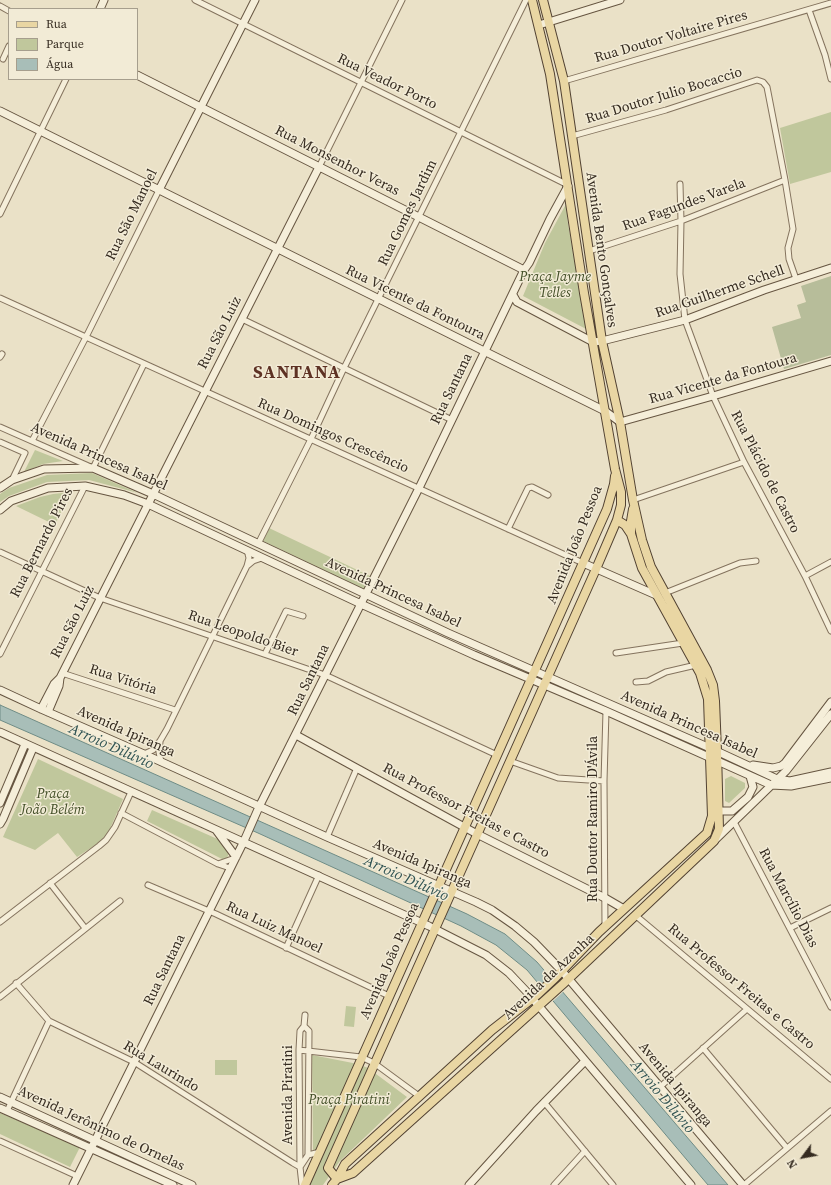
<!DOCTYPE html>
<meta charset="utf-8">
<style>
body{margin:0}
#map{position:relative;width:831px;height:1185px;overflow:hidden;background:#eae1c7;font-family:"Source Serif 4",serif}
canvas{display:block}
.legend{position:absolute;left:8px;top:8px;width:130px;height:72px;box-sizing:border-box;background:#f2ebd6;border:1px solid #a69e8d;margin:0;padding:5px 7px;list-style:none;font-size:12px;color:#352b20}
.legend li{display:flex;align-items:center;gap:8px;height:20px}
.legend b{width:20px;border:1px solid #a69e8d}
.north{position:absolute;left:783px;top:1137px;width:40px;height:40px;-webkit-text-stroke:3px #f2ebd6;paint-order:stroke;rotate:238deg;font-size:11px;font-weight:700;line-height:16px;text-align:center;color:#352b20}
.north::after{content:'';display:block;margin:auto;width:14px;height:18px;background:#352b20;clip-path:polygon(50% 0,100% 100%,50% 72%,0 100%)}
</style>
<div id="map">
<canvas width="831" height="1185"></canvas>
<ul class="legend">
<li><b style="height:5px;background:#e9d6a3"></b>Rua</li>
<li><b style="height:11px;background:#c0c79c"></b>Parque</li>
<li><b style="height:11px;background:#a8beb8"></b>Água</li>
</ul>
<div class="north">N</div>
</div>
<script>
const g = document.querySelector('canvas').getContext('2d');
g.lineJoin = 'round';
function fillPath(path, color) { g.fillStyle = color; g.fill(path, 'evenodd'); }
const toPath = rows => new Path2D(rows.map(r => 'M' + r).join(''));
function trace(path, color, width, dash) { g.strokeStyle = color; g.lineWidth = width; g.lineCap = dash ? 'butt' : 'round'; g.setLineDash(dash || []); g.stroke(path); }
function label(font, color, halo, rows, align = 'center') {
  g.font = font + ' "Source Serif 4",serif'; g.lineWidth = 3; g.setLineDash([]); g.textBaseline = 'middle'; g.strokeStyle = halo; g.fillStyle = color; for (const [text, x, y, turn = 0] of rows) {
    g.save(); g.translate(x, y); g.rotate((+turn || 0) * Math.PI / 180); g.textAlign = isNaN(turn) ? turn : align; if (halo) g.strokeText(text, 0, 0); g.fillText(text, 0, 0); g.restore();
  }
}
fillPath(toPath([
 [831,112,831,172,790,184,780,128],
 [566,204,568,224,588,330,523,296,545,243],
 [35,450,63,461,43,464,24,472],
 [92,473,138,493,89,480,47,482,9,496,0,502,0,494,9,488,47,475],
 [71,492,55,525,16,506,40,497,53,494],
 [269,528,370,576,364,589,263,541],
 [38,759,123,799,106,838,77,857,58,833,35,850,3,837],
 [731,776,745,783,745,788,729,803,725,801,725,779],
 [152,810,222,841,229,853,227,858,224,860,147,821],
 [346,1006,356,1007,354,1027,344,1026],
 [312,1055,358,1064,368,1068,407,1097,340,1161,323,1185,309,1185,321,1151,313,1151],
 [215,1060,237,1060,237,1075,215,1075],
 [0,1113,80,1147,70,1167,0,1134]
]), '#c0c79c');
fillPath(toPath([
 [831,276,831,355,784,369,772,327,801,318,797,305,806,302,801,286]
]), '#b7bd9a');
const water = toPath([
 [0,705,467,914,505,934,537,962,728,1185,708,1185,527,970,496,945,461,926,258,833,0,720,0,705]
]);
fillPath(water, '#a8beb8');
trace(water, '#6f8c86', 1);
fillPath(toPath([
 [551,975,564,991,552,1002,539,987]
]), '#eae1c7');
const street = toPath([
 [195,0,568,185],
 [0,6,9,11],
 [809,10,825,55,831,79],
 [3,59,9,46],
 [564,81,831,3],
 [572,136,666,110,757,80,763,82,767,87,785,180,793,229,788,248,789,259,796,279],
 [319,167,402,0],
 [680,184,681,221,680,274,685,320,713,396,744,462,805,576,831,631],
 [0,214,66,79],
 [589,251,681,221,785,180],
 [0,298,583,563],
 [242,319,452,420],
 [0,357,2,354],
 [0,427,93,468,144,364],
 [32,441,86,337,159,190],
 [0,442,25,453,12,480],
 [633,500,744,462],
 [508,529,528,488,532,487,548,495],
 [258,544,311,439,344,368,526,0],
 [0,552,100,598,325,675,497,755],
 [247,566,253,561,262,558],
 [805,576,831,562],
 [665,593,740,563,756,561],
 [616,653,683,643],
 [0,654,85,486],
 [265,654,286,611,303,616],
 [62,673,175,710],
 [636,682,648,681,666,672,696,665],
 [160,742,159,752,161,762],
 [144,754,153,750,160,741,167,729,247,566,249,558,247,550],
 [510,761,558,778,604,781],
 [121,813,218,864,230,868],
 [734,822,831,1007],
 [327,837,357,768],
 [218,864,235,858],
 [50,883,85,928],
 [148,885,216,914,389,996],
 [635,915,831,1079],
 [0,922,99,846,106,840,115,827,131,792],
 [605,927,604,781,606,711],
 [790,928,831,908],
 [286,948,319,875],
 [16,983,49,1021,134,1062,293,1163,300,1167,299,1050,300,1031,304,1026,305,1015],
 [0,997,120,901],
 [304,1026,309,1031,308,1155],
 [703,1048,787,1148],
 [299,1050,361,1057,374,1063,419,1096],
 [660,1087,747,1009],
 [544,1102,613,1185],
 [7,1111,49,1021],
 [0,1141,77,1176],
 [302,1185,300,1167,308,1155,320,1152],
 [554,1185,585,1151],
 [744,1185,831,1111]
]);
const secondary = toPath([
 [100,9,104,0],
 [539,25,620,0],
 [137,75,524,270],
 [0,111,605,411,620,422,713,396,831,361],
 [159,190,255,0],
 [513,295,517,302,593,342,602,341,685,320,764,290,831,268],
 [0,488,12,480,44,469,93,468,153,494,448,633,710,748,777,779,790,781,831,772],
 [0,510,11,501,48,488,85,486,124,495,148,504,361,604,474,655,606,711,771,785,791,786,831,778],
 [583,563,656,595],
 [0,690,41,709,144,754,327,837,476,902,492,910,515,926,534,942,562,971,743,1185],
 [41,709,54,684,60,678,319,167],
 [48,712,59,686,60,678],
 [0,732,429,926,486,955,509,973,526,991,691,1185],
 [296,735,477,834,605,898,624,909],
 [753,765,773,768,781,766,785,763,831,702],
 [0,803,25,744],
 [719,811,732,811,748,797,753,787,750,776],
 [0,824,3,819,33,748],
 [216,830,236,857],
 [715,840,786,771,831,714],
 [0,1097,192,1185],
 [0,1108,173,1185],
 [73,1185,244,841,259,807,420,486,524,270,529,263,550,219,568,186],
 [469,1185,536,1111,585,1061]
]);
const primary = toPath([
 [617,520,625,525,631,534],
 [337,1179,353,1173,563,984,714,841,719,829,717,751,715,701,713,685,707,670,651,567,642,540,633,500,620,422,602,341,564,81,543,0],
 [337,1179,328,1168,596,569,617,520,621,505,621,492,615,469,584,293,550,74,532,0],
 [305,1185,607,509,614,484,615,476],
 [332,1185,337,1179,345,1164,492,1030,538,994,556,977,599,932,707,833,712,816,708,699,700,673,642,568,631,534,631,521,633,509]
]);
trace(street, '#84735e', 7);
trace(secondary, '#665541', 9);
trace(primary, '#524232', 10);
trace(street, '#f5eed9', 5);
trace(secondary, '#f5eed9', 7);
trace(primary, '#e9d6a3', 8);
label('14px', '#352b20', '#f2ebd6', [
 ["Rua Doutor Voltaire Pires",671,37,-16],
 ["Rua Veador Porto",387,82,26],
 ["Rua Doutor Julio Bocaccio",664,96,-17],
 ["Rua Monsenhor Veras",337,161,27],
 ["Rua Fagundes Varela",684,205,-20],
 ["Rua Gomes Jardim",408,213,-64],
 ["Rua São Manoel",132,215,-64],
 ["Avenida Bento Gonçalves",601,250,82],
 ["Rua Guilherme Schell",720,292,-19],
 ["Rua Vicente da Fontoura",415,303,26],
 ["Rua São Luiz",220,333,-63],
 ["Rua Vicente da Fontoura",723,379,-16],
 ["Rua Santana",452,389,-64],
 ["Rua Domingos Crescêncio",333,436,24],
 ["Avenida Princesa Isabel",99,457,24],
 ["Rua Plácido de Castro",765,472,63],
 ["Rua Bernardo Pires",42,543,-63],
 ["Avenida João Pessoa",575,545,-68],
 ["Avenida Princesa Isabel",393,593,25],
 ["Rua São Luiz",73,622,-63],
 ["Rua Leopoldo Bier",243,634,19],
 ["Rua Vitória",123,680,18],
 ["Rua Santana",309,680,-64],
 ["Avenida Princesa Isabel",689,725,24],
 ["Avenida Ipiranga",126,732,24],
 ["Rua Professor Freitas e Castro",466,811,28],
 ["Rua Doutor Ramiro D'Ávila",593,819,-90],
 ["Avenida Ipiranga",422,864,23],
 ["Rua Marcílio Dias",788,898,62],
 ["Rua Luiz Manoel",274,928,25],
 ["Avenida João Pessoa",390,961,-66],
 ["Rua Santana",165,970,-64],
 ["Avenida da Azenha",549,977,-43],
 ["Rua Professor Freitas e Castro",741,987,40],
 ["Rua Laurindo",161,1067,31],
 ["Avenida Ipiranga",675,1085,50],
 ["Avenida Piratini",288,1095,-90],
 ["Avenida Jerônimo de Ornelas",101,1129,25]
]);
label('italic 14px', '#445029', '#f2ebd6', [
 ["Praça Jayme",555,277],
 ["Telles",555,293],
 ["Praça",53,794],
 ["João Belém",53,810],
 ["Praça Piratini",349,1100]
]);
label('italic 15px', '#315453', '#f2ebd6', [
 ["Arroio Dilúvio",111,747,24],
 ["Arroio Dilúvio",406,879,24],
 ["Arroio Dilúvio",662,1097,50]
]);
g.letterSpacing = '1px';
label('bold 18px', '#5e3224', '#f2ebd6', [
 ["SANTANA",297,373]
]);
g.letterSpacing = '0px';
</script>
